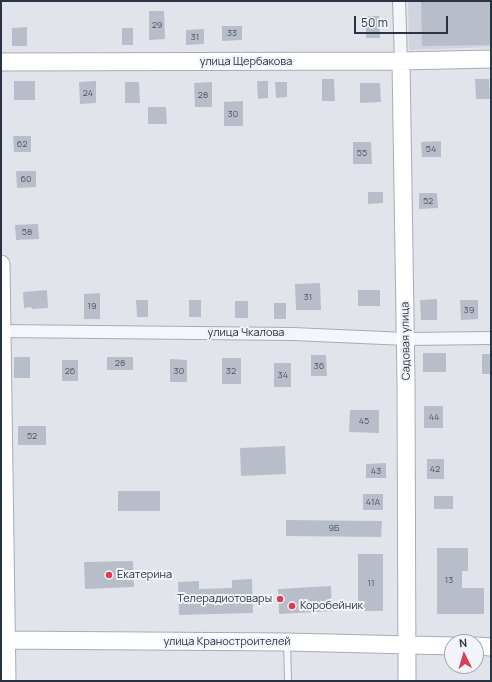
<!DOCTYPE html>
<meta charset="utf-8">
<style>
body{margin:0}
#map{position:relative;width:492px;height:682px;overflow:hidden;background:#e1e5eb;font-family:Manrope,sans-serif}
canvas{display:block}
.frame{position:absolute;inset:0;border:2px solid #283344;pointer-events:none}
.north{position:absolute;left:444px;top:634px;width:40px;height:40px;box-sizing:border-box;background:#f1f4f8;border:1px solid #a1a7b0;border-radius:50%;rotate:355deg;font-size:11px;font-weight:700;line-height:16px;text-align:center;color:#283344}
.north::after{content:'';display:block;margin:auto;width:14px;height:18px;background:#d83e58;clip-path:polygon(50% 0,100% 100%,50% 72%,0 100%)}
.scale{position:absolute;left:354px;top:16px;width:94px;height:18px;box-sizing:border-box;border:2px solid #283344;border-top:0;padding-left:5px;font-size:12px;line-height:14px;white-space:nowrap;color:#283344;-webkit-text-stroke:3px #f1f4f8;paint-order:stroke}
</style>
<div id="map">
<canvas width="492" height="682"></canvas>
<div class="frame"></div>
<div class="north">N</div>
<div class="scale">50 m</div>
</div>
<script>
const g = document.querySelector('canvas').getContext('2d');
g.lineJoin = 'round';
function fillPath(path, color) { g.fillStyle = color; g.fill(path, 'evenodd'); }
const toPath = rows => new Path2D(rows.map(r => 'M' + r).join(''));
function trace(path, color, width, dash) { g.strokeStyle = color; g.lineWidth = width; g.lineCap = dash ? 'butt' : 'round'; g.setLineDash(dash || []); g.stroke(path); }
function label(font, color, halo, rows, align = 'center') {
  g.font = font + ' Manrope,sans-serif'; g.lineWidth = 4; g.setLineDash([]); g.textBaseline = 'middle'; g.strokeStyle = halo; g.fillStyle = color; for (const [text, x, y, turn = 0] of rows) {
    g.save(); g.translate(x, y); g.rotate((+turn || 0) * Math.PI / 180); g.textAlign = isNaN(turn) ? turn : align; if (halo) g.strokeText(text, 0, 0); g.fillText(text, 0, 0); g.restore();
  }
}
fillPath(toPath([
 [408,1,491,1,491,47,409,50]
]), '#cfd4dd');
fillPath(toPath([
 [421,1,491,1,491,45,422,46],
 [149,11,164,11,165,39,149,40],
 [366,16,379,16,380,38,366,38],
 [222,26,242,26,242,40,222,41],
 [27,27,27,46,12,46,12,28],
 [122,28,133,28,133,45,122,45],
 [204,29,204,44,186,45,186,30],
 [322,79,334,79,335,101,322,101],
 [475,79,489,79,490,99,476,99],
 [14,81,35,81,35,100,14,100],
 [96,81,96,103,80,104,79,82],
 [257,81,268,81,268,98,258,99],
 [125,82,139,82,140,103,125,103],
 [212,82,212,107,195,107,194,83],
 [275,82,287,82,287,97,276,98],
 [360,83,380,83,381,102,360,103],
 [243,101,243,126,224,126,224,102],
 [148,107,166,107,167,124,148,124],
 [13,136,31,136,31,152,14,152],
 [441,141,441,157,422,157,421,142],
 [353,142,371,142,372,164,353,164],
 [16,171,36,171,36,187,17,188],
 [368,192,383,192,383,203,368,204],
 [419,193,437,193,438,208,419,209],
 [38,224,39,239,16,240,15,225],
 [320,283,321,310,296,310,295,284],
 [47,290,48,308,32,309,31,307,24,308,23,292],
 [358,290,380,290,380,306,358,306],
 [100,293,100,319,84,319,84,294],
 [437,299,437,320,421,320,420,300],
 [136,300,148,300,148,317,137,317],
 [189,300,201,300,201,317,189,317],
 [460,300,478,300,478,319,461,320],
 [235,301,248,301,248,318,235,318],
 [274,303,286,303,286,319,274,319],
 [423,353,446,353,446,372,423,372],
 [482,354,491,354,491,374,482,374],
 [311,355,326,355,327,376,311,376],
 [14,357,30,357,30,378,14,378],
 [107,357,133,357,133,370,107,370],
 [222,358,241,358,241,384,222,384],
 [170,359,187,360,187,382,170,382],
 [62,360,78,360,78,381,62,381],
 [274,363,291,363,291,387,274,387],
 [424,406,443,406,443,428,424,428],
 [350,410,379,410,379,433,349,432],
 [18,426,46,426,46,445,18,445],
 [285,446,286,474,241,476,240,448],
 [427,459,444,459,444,479,427,479],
 [386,463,386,478,366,478,366,464],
 [118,491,160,491,160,511,118,511],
 [363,494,383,494,383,510,363,510],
 [434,496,453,496,453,509,434,509],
 [286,520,382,521,381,537,286,536],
 [437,548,468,548,468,571,462,571,462,588,484,588,484,614,437,614],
 [358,554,383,554,383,611,358,611],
 [133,561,134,587,85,589,84,562],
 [252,579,253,613,179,615,178,582,199,581,199,589,232,588,232,580],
 [331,586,332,611,279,614,278,589]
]), '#b8bec9');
const lane = toPath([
 [287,643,288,681]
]);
const street = toPath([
 [399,1,401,61],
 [1,331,293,334,406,339,491,338]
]);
const secondary = toPath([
 [401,61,406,381,407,681],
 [1,62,401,61,491,59],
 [1,264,7,681],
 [1,640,287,642,452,646],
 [476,646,491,647]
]);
trace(lane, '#a6acb6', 8);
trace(street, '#a6acb6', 14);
trace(secondary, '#a6acb6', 19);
trace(lane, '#f4f6f9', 6);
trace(street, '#f4f6f9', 12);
trace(secondary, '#fff', 17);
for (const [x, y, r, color] of [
 [109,575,4,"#d83e58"],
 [280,599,4,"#d83e58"],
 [292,606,4,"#d83e58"]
]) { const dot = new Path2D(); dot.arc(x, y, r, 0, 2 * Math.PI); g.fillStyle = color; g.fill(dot); trace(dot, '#f1f4f8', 1.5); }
label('9px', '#4c5665', null, [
 ["29",157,25],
 ["33",232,33],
 ["31",195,37],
 ["24",88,93],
 ["28",203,95],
 ["30",233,114],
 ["62",22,144],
 ["54",431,149],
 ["55",362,153],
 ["60",26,179],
 ["52",428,201],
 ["58",27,232],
 ["31",308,297],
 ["19",92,306],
 ["39",469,310],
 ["28",120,363],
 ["36",319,366],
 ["26",70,371],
 ["30",179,371],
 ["32",231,371],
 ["34",283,375],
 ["44",434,417],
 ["45",364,421],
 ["52",32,436],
 ["42",435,469],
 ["43",376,471],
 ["41А",373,502],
 ["9Б",334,528],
 ["13",449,580],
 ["11",371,583]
]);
label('11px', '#283344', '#f1f4f8', [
 ["улица Щербакова",246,62],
 ["улица Чкалова",246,333],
 ["Садовая улица",406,341,-91],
 ["улица Краностроителей",227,642]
]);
label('11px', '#283344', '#f1f4f8', [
 ["Екатерина",117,575],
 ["Телерадиотовары",272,599,"right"],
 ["Коробейник",300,606]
], 'left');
</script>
